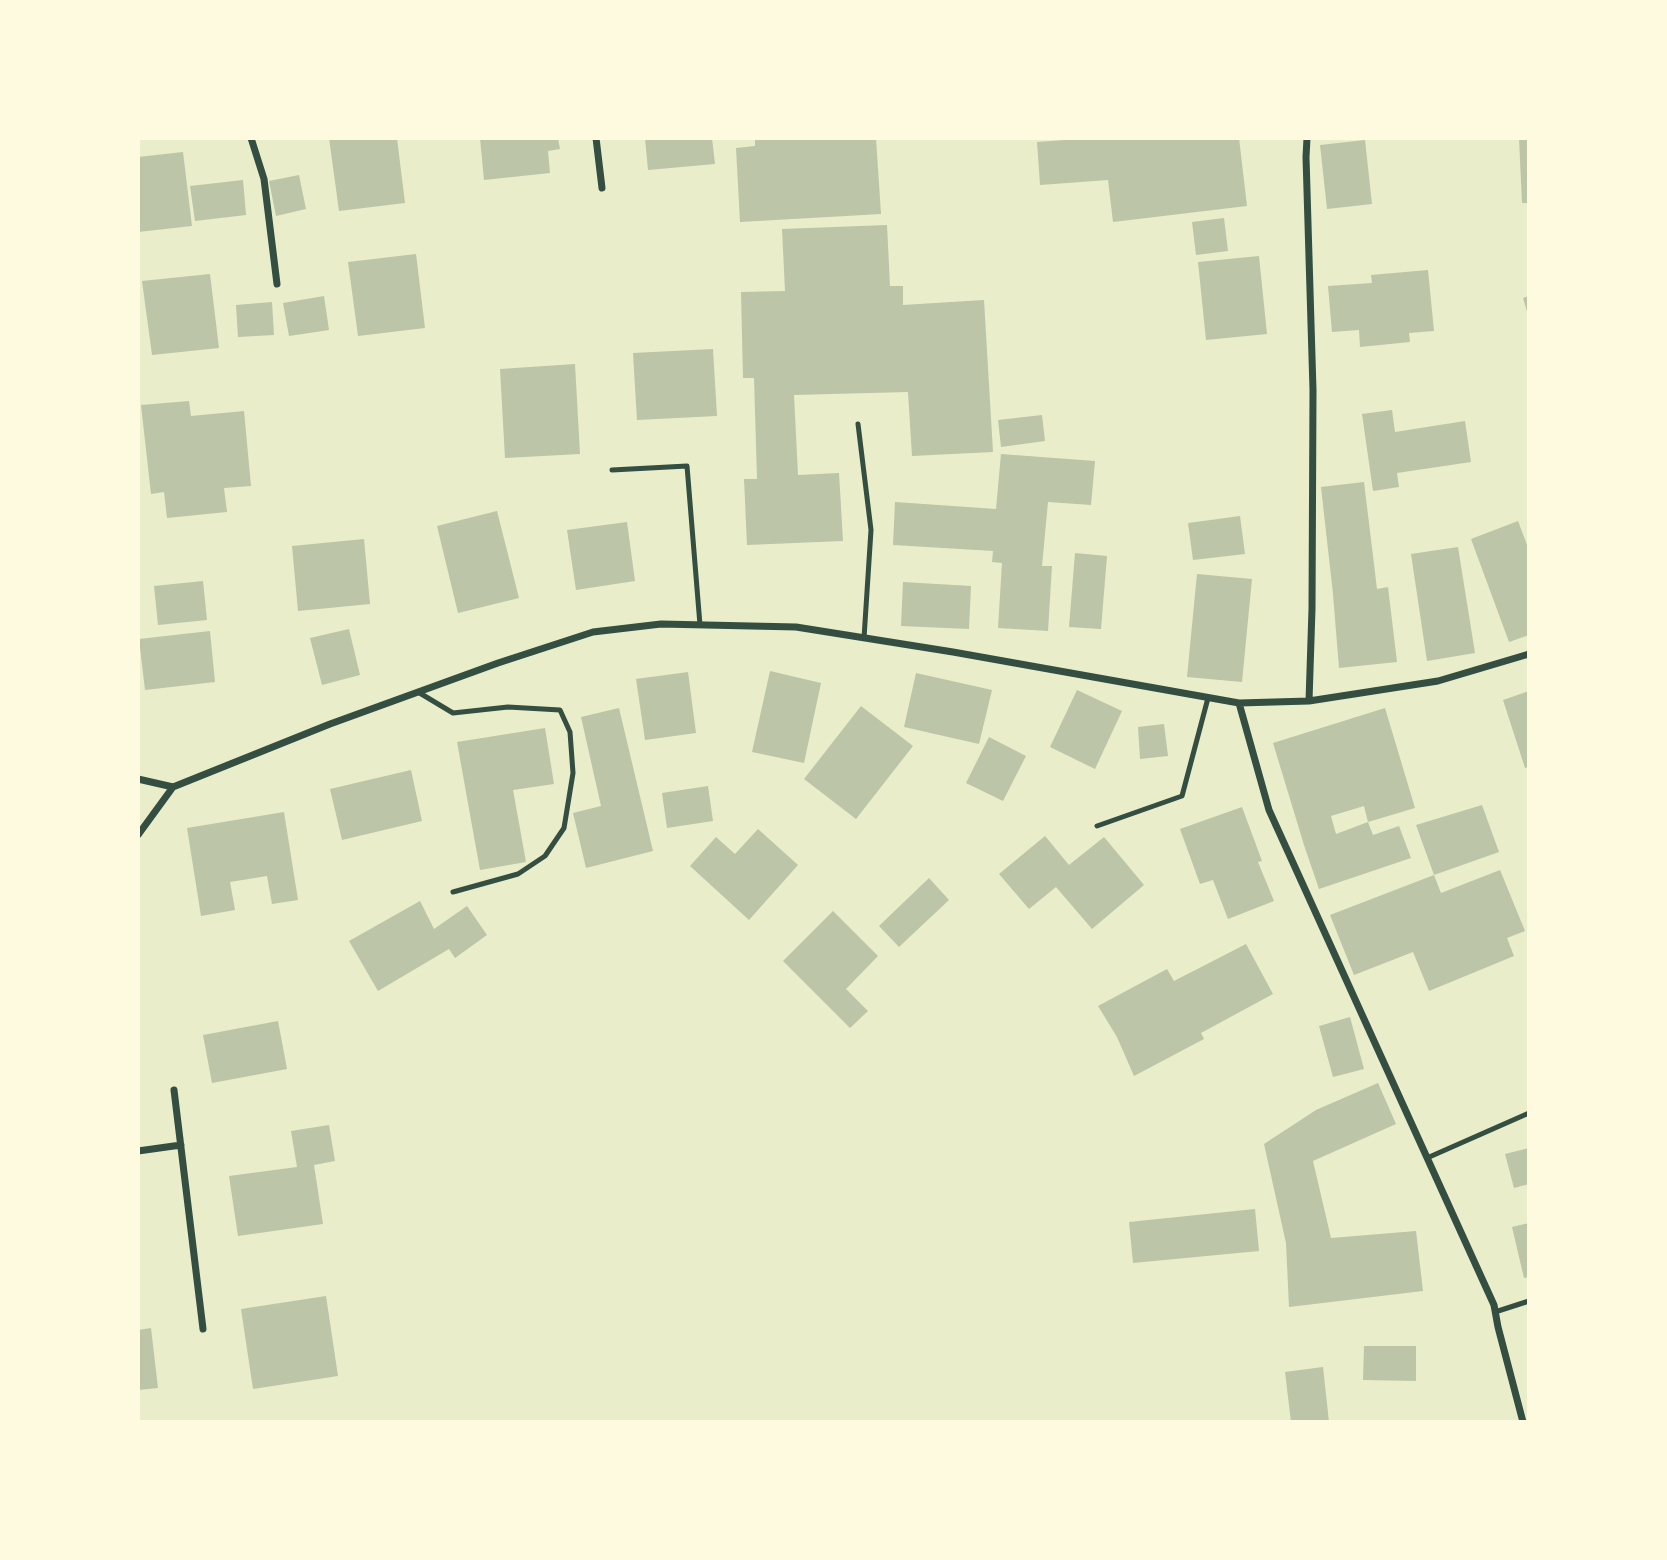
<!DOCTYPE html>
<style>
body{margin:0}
#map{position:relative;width:1667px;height:1560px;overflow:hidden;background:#e9edc9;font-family:Ubuntu,sans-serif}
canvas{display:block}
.frame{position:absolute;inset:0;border:140px solid #fefae0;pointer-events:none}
</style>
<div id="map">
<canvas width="1667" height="1560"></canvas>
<div class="frame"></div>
</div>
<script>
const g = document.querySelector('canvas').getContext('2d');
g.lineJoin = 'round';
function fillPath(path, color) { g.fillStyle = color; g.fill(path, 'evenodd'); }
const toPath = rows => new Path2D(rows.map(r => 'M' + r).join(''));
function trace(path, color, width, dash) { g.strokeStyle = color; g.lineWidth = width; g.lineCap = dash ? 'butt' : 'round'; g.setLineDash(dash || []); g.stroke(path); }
fillPath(toPath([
 [329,138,397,138,405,203,339,211],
 [480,138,558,138,560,149,548,151,550,173,484,180],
 [645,138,712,138,715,164,648,170],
 [755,138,876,138,881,214,740,222,736,148,755,146],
 [1094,138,1239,138,1247,206,1113,222,1108,180,1040,185,1037,142],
 [1519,138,1529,138,1529,203,1522,203],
 [1365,140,1372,204,1327,209,1320,145],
 [183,152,192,226,138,232,138,157],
 [299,175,306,209,276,216,269,181],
 [243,180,246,215,195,221,190,186],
 [1224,218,1228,251,1196,255,1192,222],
 [887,225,890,286,903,286,903,305,984,300,993,452,912,456,908,392,794,395,798,475,839,473,843,541,747,545,744,479,757,479,754,378,743,378,741,292,785,291,782,229],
 [416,254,425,328,358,336,348,262],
 [1259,256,1267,334,1206,340,1198,262],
 [1428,270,1434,331,1409,333,1410,342,1360,347,1359,330,1332,332,1328,286,1372,283,1371,275],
 [210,274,219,348,152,355,142,281],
 [324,296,329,330,289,336,283,303],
 [1529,296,1529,315,1528,315,1523,298],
 [272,302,274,335,238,337,236,305],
 [713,349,717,416,637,420,633,353],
 [575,364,580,454,505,458,500,369],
 [189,401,191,416,244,411,251,486,224,488,227,512,167,518,164,492,151,494,141,405],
 [1392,410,1395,432,1465,421,1471,462,1397,473,1399,487,1373,491,1362,414],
 [1042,415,1045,441,1001,447,998,420],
 [1001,454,1095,461,1091,505,1048,502,1042,566,1052,566,1048,631,998,628,1002,563,992,562,993,551,893,545,895,502,996,509],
 [1364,482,1377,589,1388,587,1397,662,1339,668,1333,594,1321,487],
 [497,511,519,598,458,613,437,526],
 [1240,516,1245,554,1193,560,1188,523],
 [1518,521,1529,550,1529,635,1509,642,1471,539],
 [627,522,635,581,576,590,567,530],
 [364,539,370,604,298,611,292,546],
 [1458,547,1475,653,1427,661,1411,554],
 [1075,553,1107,556,1101,629,1069,627],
 [1197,574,1252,579,1242,682,1187,677],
 [203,581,207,620,158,625,154,586],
 [903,582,971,586,969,629,901,626],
 [349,629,360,675,322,685,310,638],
 [210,631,215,682,145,690,139,639],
 [770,671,821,683,804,763,752,752],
 [688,672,696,733,645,740,636,679],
 [916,673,992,690,979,744,904,727],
 [1077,690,1122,711,1095,769,1050,747],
 [1529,691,1529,767,1525,768,1503,700],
 [861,706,913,746,856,819,804,779],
 [619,708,653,851,586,868,573,813,601,806,581,717],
 [1385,708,1415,808,1368,822,1373,835,1399,826,1411,858,1319,889,1304,845,1273,743],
 [1364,806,1368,822,1336,834,1331,816],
 [1164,724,1168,756,1140,759,1138,727],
 [545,728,554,784,513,790,526,862,480,870,457,742],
 [989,737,1026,756,1003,801,966,783],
 [411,770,422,821,342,840,330,789],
 [708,786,713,821,667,828,662,793],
 [1482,805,1499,852,1434,875,1416,825],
 [1242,807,1262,861,1258,862,1274,901,1228,919,1213,880,1200,884,1180,829],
 [284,812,298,900,272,904,267,876,230,882,235,910,201,916,187,828],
 [758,829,798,865,749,920,690,866,716,837,735,854],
 [1045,836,1069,865,1104,837,1144,885,1092,929,1056,887,1029,909,999,874],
 [1500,870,1525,931,1507,938,1514,956,1429,991,1413,952,1354,975,1330,915,1434,875,1441,893],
 [929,878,949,900,899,947,879,926],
 [420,901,434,929,467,906,487,935,455,958,449,949,378,991,349,941],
 [833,911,878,956,846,989,868,1011,850,1028,783,961],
 [1246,944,1273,994,1201,1033,1204,1039,1134,1076,1117,1037,1098,1006,1167,969,1174,981],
 [1350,1017,1364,1069,1333,1077,1319,1026],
 [278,1021,287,1069,212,1083,203,1035],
 [1378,1083,1396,1124,1313,1161,1331,1238,1416,1231,1423,1291,1289,1307,1286,1243,1264,1144,1316,1110],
 [329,1125,335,1161,314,1165,323,1224,238,1236,229,1176,297,1167,291,1131],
 [1529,1148,1529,1184,1514,1188,1505,1154],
 [1255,1209,1259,1251,1133,1263,1129,1222],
 [1529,1223,1529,1277,1524,1278,1512,1227],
 [326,1296,338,1376,253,1389,241,1309],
 [151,1328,158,1388,138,1390,138,1330],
 [1364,1346,1416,1346,1416,1381,1363,1380],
 [1323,1367,1329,1422,1291,1422,1285,1372]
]), '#bcc5a7');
trace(toPath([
 [858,424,871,530,864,638],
 [612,470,687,466,700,625],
 [418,692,453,713,508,707,560,710,570,732,573,773,564,828,545,856,518,874,453,892],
 [1097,826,1182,796,1208,698],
 [1427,1158,1529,1113],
 [1495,1312,1529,1301]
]), '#344e41', 5);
trace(toPath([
 [251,138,264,179,277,284],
 [596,138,602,188],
 [1307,138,1306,157,1313,390,1312,609,1309,701],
 [1239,703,1269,810,1494,1305,1498,1327,1523,1422],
 [138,779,173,787],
 [138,835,173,787,330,724,498,663,593,632,661,624,796,627,953,652,1239,703,1309,701,1438,681,1529,654],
 [174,1090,203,1329],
 [138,1151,181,1145]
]), '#344e41', 7);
</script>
